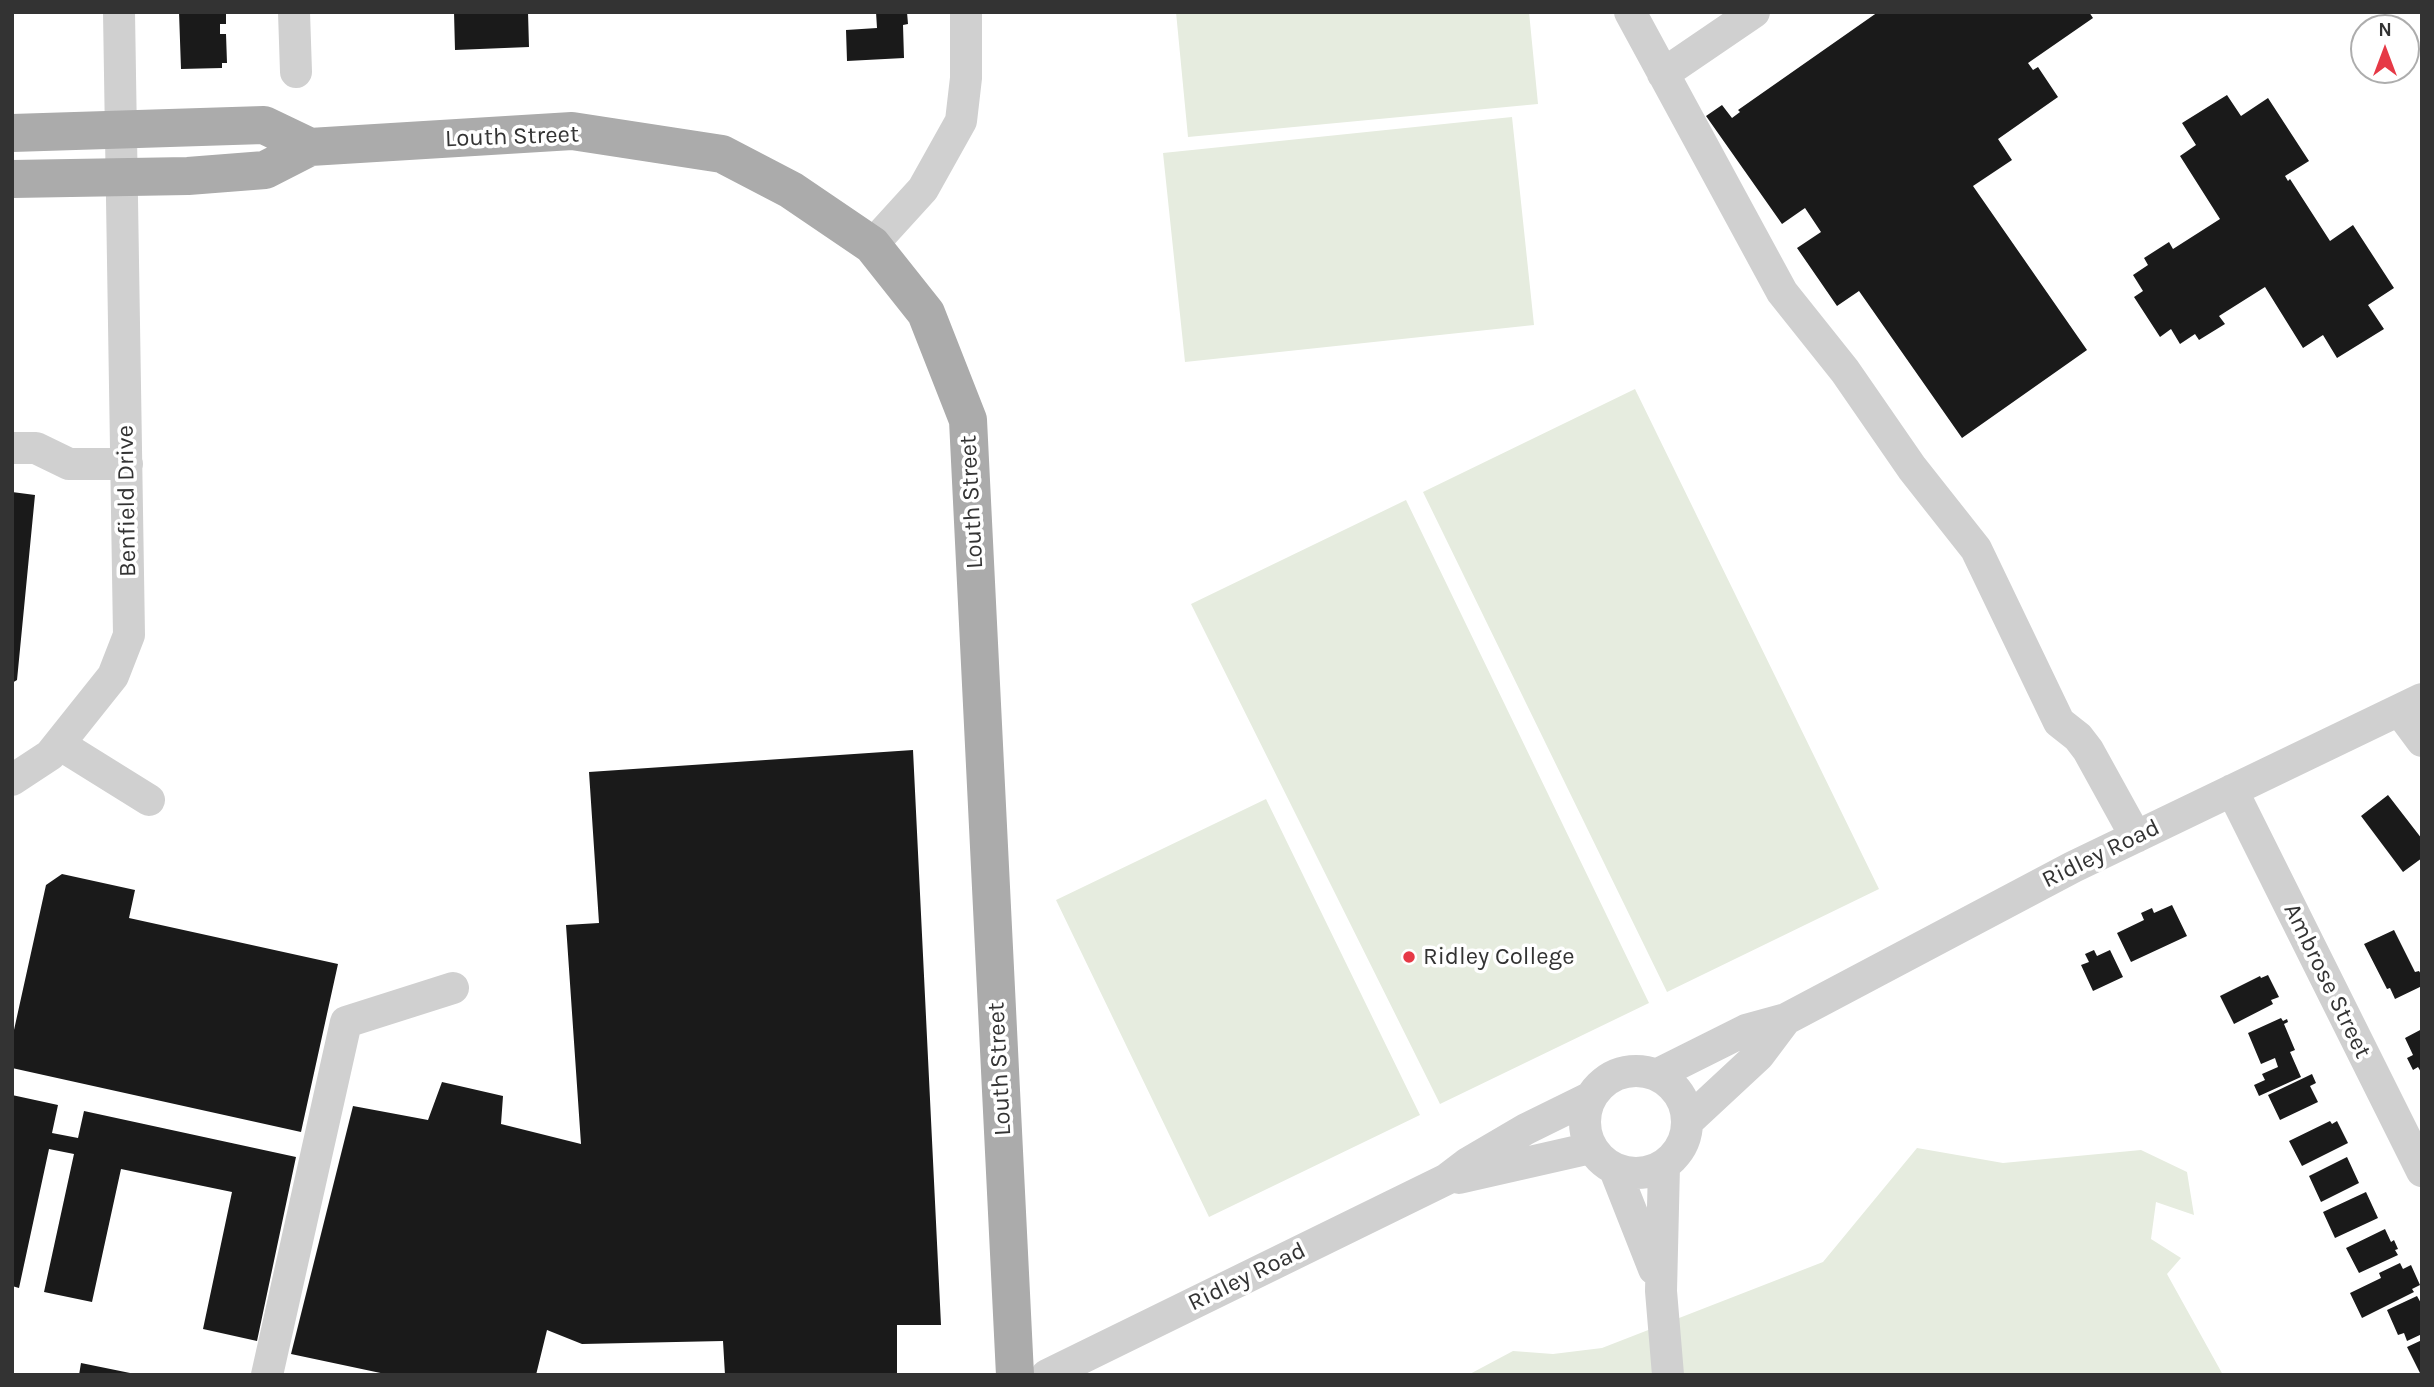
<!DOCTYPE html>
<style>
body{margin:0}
#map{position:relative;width:2434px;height:1387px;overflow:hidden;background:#fff;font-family:Karla,sans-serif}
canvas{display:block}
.frame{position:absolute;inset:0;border:14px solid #333;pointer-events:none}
.north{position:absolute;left:2350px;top:14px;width:70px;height:70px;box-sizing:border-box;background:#fff;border:2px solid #adadad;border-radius:50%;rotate:0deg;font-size:19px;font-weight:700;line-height:28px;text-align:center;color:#333}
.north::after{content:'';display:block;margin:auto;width:24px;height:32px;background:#e63946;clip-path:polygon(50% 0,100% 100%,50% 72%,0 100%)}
</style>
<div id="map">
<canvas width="2434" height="1387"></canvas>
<div class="frame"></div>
<div class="north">N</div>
</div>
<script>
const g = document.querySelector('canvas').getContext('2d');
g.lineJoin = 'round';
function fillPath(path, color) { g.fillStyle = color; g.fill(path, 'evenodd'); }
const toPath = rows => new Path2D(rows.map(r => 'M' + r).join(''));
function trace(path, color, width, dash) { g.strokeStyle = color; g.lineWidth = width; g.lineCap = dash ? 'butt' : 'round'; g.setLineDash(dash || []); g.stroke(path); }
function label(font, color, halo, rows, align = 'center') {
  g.font = font + ' Karla,sans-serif'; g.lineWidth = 7; g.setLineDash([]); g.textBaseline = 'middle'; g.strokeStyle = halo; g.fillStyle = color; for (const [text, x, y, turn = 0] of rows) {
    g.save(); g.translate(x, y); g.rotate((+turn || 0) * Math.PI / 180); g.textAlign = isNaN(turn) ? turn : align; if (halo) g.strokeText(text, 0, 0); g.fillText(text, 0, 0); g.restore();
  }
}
fillPath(toPath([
 [1176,12,1529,12,1538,104,1188,137],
 [1512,117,1534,325,1185,362,1163,153],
 [1635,389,1879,889,1667,992,1423,492],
 [1406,500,1649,1003,1440,1104,1191,604],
 [1266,799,1420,1115,1209,1217,1056,900],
 [1917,1148,2003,1163,2141,1150,2187,1172,2194,1215,2156,1202,2151,1239,2181,1258,2167,1274,2223,1375,1468,1375,1513,1351,1553,1354,1602,1348,1823,1262]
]), '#e6ecdf');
fillPath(toPath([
 [179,12,226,12,226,24,220,24,220,34,226,34,227,63,222,63,222,68,181,69],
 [454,12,528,12,529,47,455,50],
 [876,12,907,12,908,24,903,25,904,58,847,61,846,30,877,28],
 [1878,12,2089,12,2093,18,2028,63,2033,70,2038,67,2058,97,1998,139,2012,160,1973,186,2087,350,1962,438,1859,291,1837,306,1797,248,1821,232,1805,208,1782,224,1706,116,1722,105,1732,118,1740,112,1738,110],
 [2227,95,2241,116,2268,98,2309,161,2285,176,2288,181,2290,179,2330,241,2353,225,2394,288,2368,305,2384,329,2337,358,2323,335,2303,348,2265,287,2219,316,2225,324,2199,340,2195,334,2180,344,2171,329,2160,337,2134,297,2143,291,2133,275,2148,265,2144,258,2169,242,2173,249,2220,219,2180,156,2196,145,2182,123],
 [12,492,35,495,17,680,12,683],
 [913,750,941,1325,897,1325,897,1375,725,1375,723,1341,582,1344,547,1330,536,1375,390,1375,291,1354,353,1106,428,1120,442,1082,503,1096,501,1124,581,1144,566,925,599,923,589,772],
 [2388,795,2422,839,2422,858,2403,872,2361,816],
 [62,874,135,890,129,918,338,964,301,1132,12,1068,12,1039,46,885],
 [2172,905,2187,936,2131,962,2117,933,2144,920,2141,913,2152,908,2154,913],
 [2394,930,2415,972,2419,971,2422,976,2422,986,2395,999,2390,988,2387,989,2364,944],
 [2094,950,2097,956,2110,950,2123,977,2093,991,2081,965,2089,962,2085,954],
 [2268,975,2279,997,2271,1000,2273,1004,2234,1024,2220,996,2260,976,2261,978],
 [2281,1018,2283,1021,2287,1019,2288,1022,2284,1024,2295,1050,2290,1052,2301,1077,2259,1096,2254,1085,2265,1080,2262,1074,2278,1067,2275,1058,2261,1064,2248,1033],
 [2422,1029,2422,1074,2418,1067,2413,1070,2407,1058,2413,1055,2405,1038],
 [2312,1074,2316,1083,2310,1086,2318,1102,2280,1120,2268,1095],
 [12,1095,58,1105,52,1133,78,1138,84,1111,296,1157,257,1341,203,1329,232,1192,121,1169,92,1302,44,1292,74,1154,49,1149,19,1288,12,1286],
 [2330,1121,2332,1124,2337,1121,2348,1143,2302,1166,2289,1141],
 [2347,1157,2359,1183,2321,1202,2309,1176],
 [2366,1192,2378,1218,2335,1238,2323,1212],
 [2385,1229,2391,1242,2394,1240,2398,1249,2395,1250,2398,1255,2359,1273,2346,1248],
 [2400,1263,2403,1269,2411,1265,2420,1285,2412,1289,2414,1292,2362,1318,2350,1293,2381,1278,2379,1273],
 [2417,1296,2422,1305,2422,1334,2407,1341,2404,1333,2398,1335,2387,1310],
 [2422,1340,2422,1375,2421,1375,2407,1347],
 [81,1363,135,1374,135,1375,79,1375]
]), '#1a1a1a');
trace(toPath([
 [294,12,296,72],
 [1630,12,1782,292,1845,371,1912,468,1976,549,2059,722,2078,737,2088,750,2136,837],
 [1663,74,1754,12],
 [872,245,923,189,961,121,966,78,966,12],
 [12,448,36,448,69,464,127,464],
 [2399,710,2422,741],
 [59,744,149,800],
 [12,780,50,755,113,676,129,635,119,12],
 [2232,790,2422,1171],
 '1585 1122a51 51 0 1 1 102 0a51 51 0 1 1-102 0Z',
 [1656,1075,1746,1030,1786,1019,2073,867,2422,699],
 [1688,1121,1759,1055,1786,1019],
 [1664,1166,1661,1291,1668,1375],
 [1615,1170,1654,1269],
 [1459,1178,1591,1148],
 [267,1375,346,1022,453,988],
 [1047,1375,1447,1179,1468,1163,1526,1129,1589,1098]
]), '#d0d0d0', 32);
trace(toPath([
 [12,133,264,125,310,147],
 [12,179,188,176,265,170,310,147,572,131,722,154,791,190,872,245,926,313,968,420,1015,1375]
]), '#ababab', 38);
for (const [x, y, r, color] of [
 [1409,957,7,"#e63946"]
]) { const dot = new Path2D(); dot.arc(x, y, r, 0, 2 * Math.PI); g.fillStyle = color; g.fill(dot); trace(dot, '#fff', 2.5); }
label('24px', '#333', '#fff', [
 ["Louth Street",512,137,-2],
 ["Benfield Drive",127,501,-91],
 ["Louth Street",972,502,-93],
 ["Ridley Road",2101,854,-26],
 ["Ambrose Street",2327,981,64],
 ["Louth Street",1000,1069,-93],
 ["Ridley Road",1247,1277,-26]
]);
label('24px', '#333', '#fff', [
 ["Ridley College",1423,957]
], 'left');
</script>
